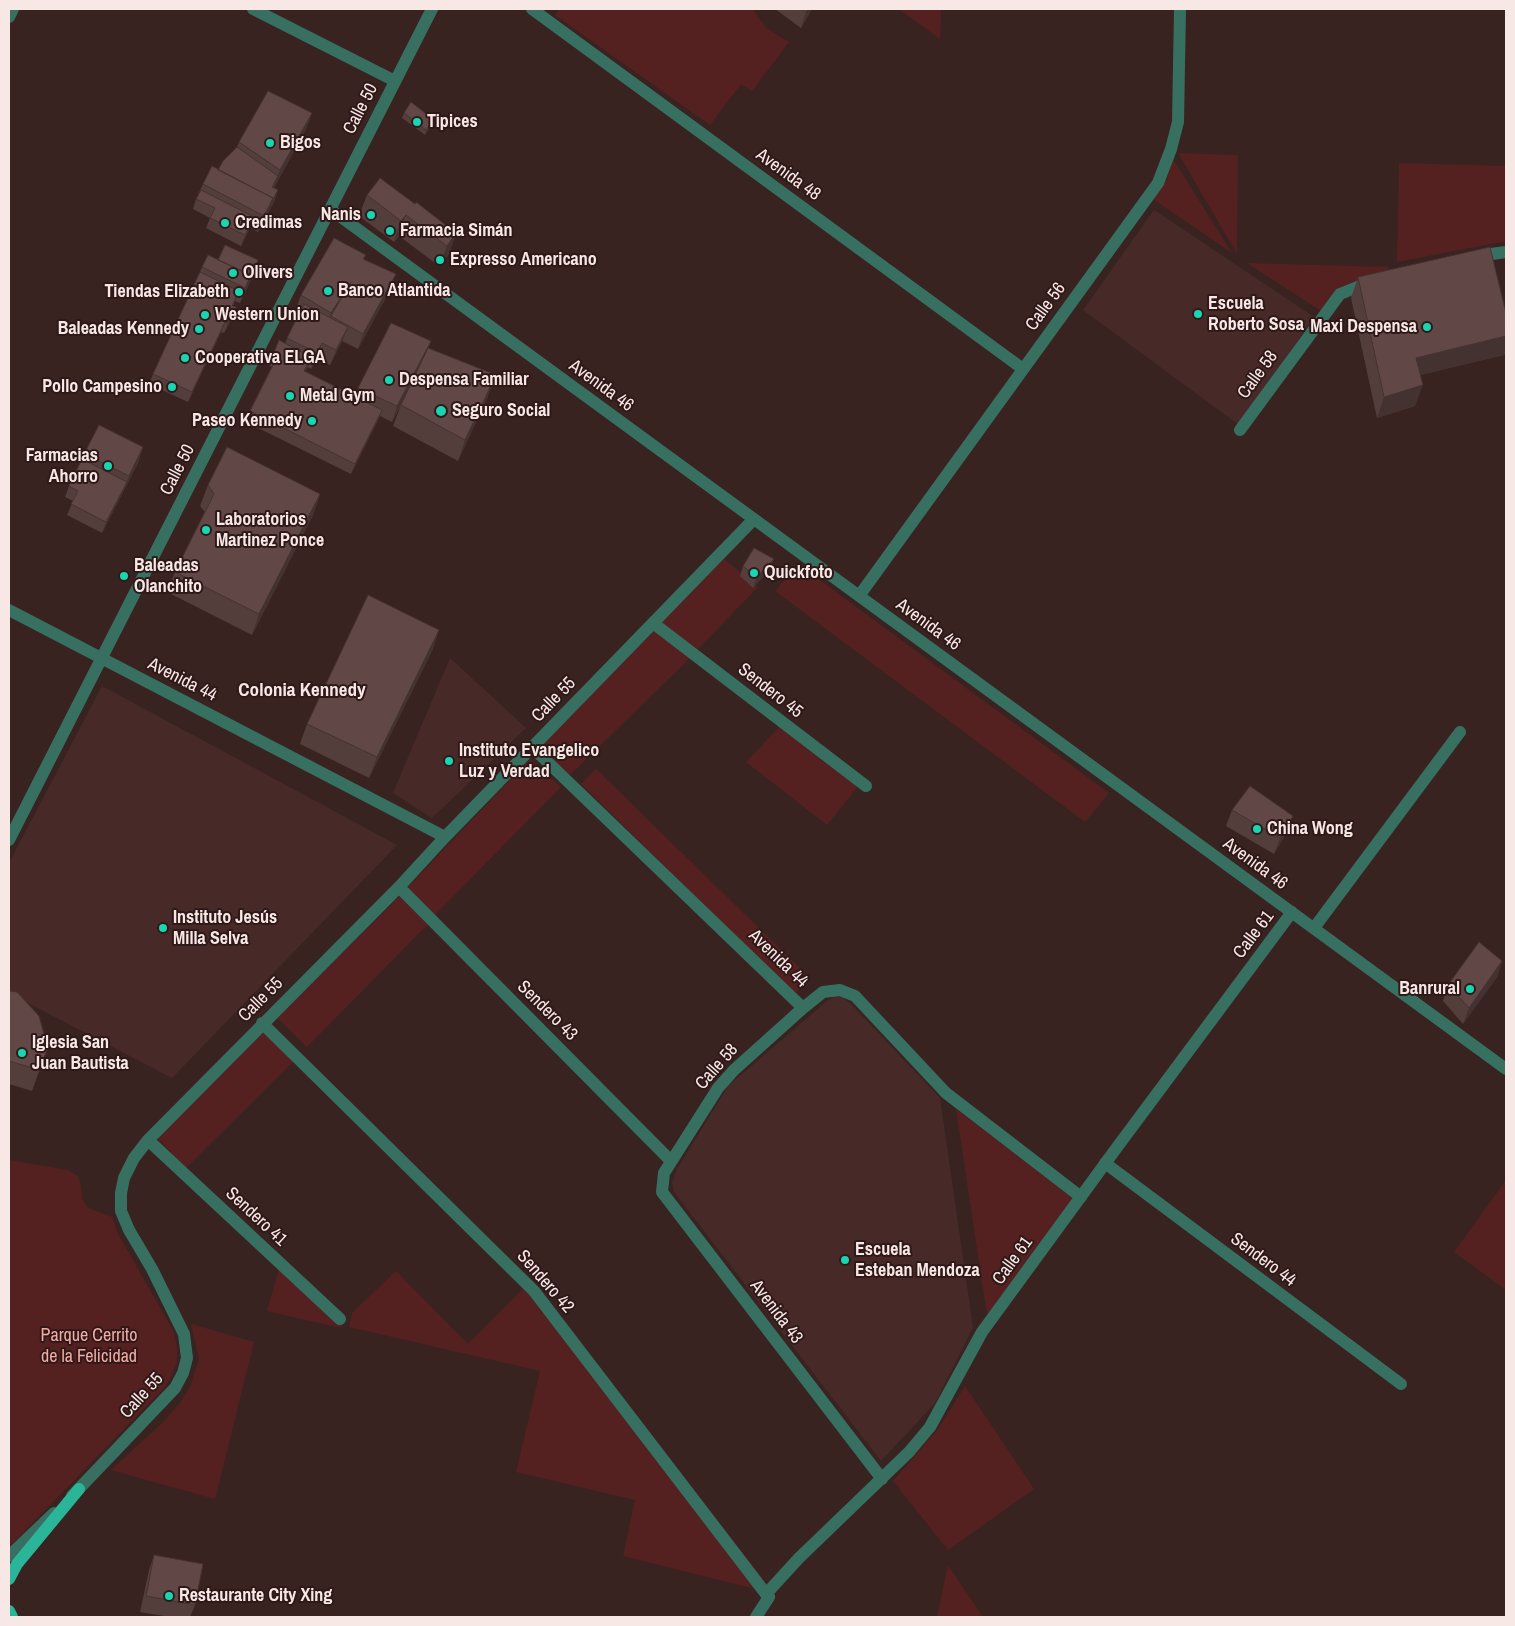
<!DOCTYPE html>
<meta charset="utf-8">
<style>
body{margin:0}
#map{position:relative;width:1515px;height:1626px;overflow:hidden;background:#392321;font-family:"Archivo Narrow",sans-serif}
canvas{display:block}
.frame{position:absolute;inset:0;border:10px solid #f7e7e5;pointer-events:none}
</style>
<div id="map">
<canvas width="1515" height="1626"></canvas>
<div class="frame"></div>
</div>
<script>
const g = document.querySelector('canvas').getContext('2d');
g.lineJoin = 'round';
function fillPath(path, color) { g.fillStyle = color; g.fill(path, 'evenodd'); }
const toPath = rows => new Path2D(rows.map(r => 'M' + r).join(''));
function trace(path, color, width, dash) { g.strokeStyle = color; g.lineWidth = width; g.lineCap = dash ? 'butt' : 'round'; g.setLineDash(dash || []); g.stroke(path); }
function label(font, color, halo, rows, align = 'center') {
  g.font = font + ' "Archivo Narrow",sans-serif'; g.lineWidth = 4; g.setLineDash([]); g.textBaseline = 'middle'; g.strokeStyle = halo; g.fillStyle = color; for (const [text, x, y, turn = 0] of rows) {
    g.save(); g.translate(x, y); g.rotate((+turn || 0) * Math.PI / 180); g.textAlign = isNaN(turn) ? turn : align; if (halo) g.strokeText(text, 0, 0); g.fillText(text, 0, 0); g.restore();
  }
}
fillPath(toPath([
 [1154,210,1314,317,1239,425,1083,310],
 [450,658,526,728,432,818,393,793],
 [102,686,397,845,172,1078,9,993,9,863],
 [834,997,842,997,850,1003,940,1098,973,1328,935,1403,881,1461,674,1192,672,1182,677,1169,728,1086,827,1001]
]), '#472a28');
fillPath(toPath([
 [559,9,753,9,766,28,789,42,752,91,741,84,710,125,555,15],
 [899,9,941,9,940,39],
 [1178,153,1238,155,1237,254],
 [1173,159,1232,253,1153,199,1167,179],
 [1399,163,1506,166,1506,242,1501,242,1397,262],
 [1247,263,1388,267,1389,272,1321,311],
 [723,558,758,587,697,650,660,623],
 [798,564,1109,793,1085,822,775,591],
 [653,630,691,657,570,775,540,747],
 [780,726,859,785,827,825,746,762],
 [530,759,561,787,435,915,407,888],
 [596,769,810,978,795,994,581,784],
 [401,895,429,923,307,1047,277,1018],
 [268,1025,299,1056,186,1168,157,1138],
 [956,1109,1073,1198,987,1315],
 [9,1160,68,1170,78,1176,81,1186,82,1199,88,1208,112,1217,118,1234,174,1332,177,1347,177,1362,170,1379,163,1389,9,1547],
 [1506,1180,1506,1290,1454,1252],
 [280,1265,345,1316,341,1328,267,1311],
 [396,1271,468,1344,532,1280,762,1578,755,1589,623,1556,635,1500,516,1472,540,1371,349,1327,352,1313],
 [191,1324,254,1342,215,1499,111,1470,162,1423,180,1403,191,1384,199,1359],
 [965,1386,1034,1489,948,1550,893,1481,938,1429],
 [948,1565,983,1617,937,1617]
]), '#542120');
trace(toPath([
 [253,9,395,81],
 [532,9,1023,369],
 [9,17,13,9],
 [330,209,1506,1069],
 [1477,256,1506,252],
 [1240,430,1340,294,1370,282],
 [859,596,1158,183,1171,149,1178,122,1180,9],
 [9,610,445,837],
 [653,623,866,786],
 [532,747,803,1008,823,992,840,990,855,996,946,1093,1081,1197],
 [9,840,432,9],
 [399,887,671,1161],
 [1314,928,1460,732],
 [803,1008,734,1070,718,1088,664,1173,662,1192,882,1479],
 [262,1023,534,1291,766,1594],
 [148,1140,340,1319],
 [1105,1163,1401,1384],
 [72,1496,175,1388,183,1373,187,1358,184,1334,152,1269,129,1230,121,1211,121,1193,124,1178,134,1158,148,1140,399,887,445,837,754,519],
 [9,1556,54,1513],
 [756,1617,769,1597,766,1594,799,1558,909,1452,930,1427,982,1332,1115,1150,1292,912]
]), '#377061', 12);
trace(toPath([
 [9,1579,17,1564,79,1489],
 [9,1611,12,1617]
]), '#2ab598', 12);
fillPath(toPath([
 [775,9,812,9,801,28],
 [312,113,306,129,274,188,275,200,258,232,250,228,241,246,206,228,210,218,193,209,196,199,203,184,218,170,237,147,239,142],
 [404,113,432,125,425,135,402,118],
 [367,195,415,204,456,233,449,254,439,266,399,236,394,242,359,216],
 [366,255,364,259,390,290,358,349,342,341,330,365,316,359,311,369,308,367,305,371,355,396,358,388,431,341,428,349,488,396,458,461,393,426,401,405,392,422,380,416,351,474,246,422,250,411,272,367,269,365,273,355,285,343,299,313,295,311,301,295],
 [218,260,255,271,240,303,235,301,233,306,236,307,232,318,224,333,221,332,188,402,149,384,153,374,202,267],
 [1358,277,1506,313,1506,349,1504,355,1420,375,1415,406,1377,418,1351,298],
 [143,447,138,463,102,533,67,515,73,501,65,497,69,486,84,454],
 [208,485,320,494,313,515,252,635,167,592,175,572,205,512,200,506],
 [774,559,770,569,753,588,740,576,743,566],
 [439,630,432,651,369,778,300,744,307,724],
 [1232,810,1293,816,1287,832,1274,854,1226,826],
 [1502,961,1497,977,1463,1024,1443,1001,1448,985],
 [9,991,40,1069,32,1091,9,1084],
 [154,1555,195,1605,190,1617,170,1617,140,1612,149,1570]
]), '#533e3c');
fillPath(toPath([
 [808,9,812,9,801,28,806,12],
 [312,113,306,129,269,197,280,170],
 [434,120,432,125,425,135,426,130],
 [278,190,275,200,258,232,264,216],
 [406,215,399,236,394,242,401,221],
 [254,217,250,227,241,246,245,235],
 [456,233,449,254,439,266,447,246],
 [258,260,255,271,240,303,245,288],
 [396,274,390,290,358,349,363,334],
 [351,282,331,316,326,329,331,313],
 [236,307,232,318,224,333,228,323],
 [225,322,221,332,188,402,192,392],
 [348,327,342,342,330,365,336,350],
 [1506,336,1506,349,1504,355,1408,378,1416,358],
 [431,341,425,357,392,422,397,406],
 [322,343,316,359,311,369,317,353],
 [311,357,308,367,300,381,304,371],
 [496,375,488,396,458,461,465,440],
 [1423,385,1415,406,1377,418,1384,397],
 [382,410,378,420,351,474,355,464],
 [143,447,138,463,123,492,129,476],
 [127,482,123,492,102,533,106,522],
 [320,494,313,515,252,635,259,614],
 [774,559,770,569,753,588,757,577],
 [439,630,432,651,369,778,377,757],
 [1293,816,1287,832,1274,854,1280,838],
 [1502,961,1497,977,1463,1024,1469,1008]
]), '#443231');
const building = toPath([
 [802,9,808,9,806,12,802,9],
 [268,91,312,113,280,170,239,142,268,91],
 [411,102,434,120,426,130,404,113,411,102],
 [237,147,278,176,272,187,278,190,271,203,273,198,218,170,223,161,237,147],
 [212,166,273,198,264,216,203,184,212,166],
 [380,178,415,204,416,202,456,233,447,246,406,215,401,221,367,195,380,178],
 [201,190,254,217,245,235,210,218,215,208,196,199,201,190],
 [334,238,366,255,363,259,396,274,363,334,331,316,351,282,331,313,301,295,334,238],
 [225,245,258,260,249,280,251,275,218,260,225,245],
 [1490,247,1506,313,1506,336,1416,358,1423,385,1384,397,1358,277,1490,247],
 [208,255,251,275,245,288,202,267,208,255],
 [200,272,239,291,232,306,236,307,228,323,225,322,192,392,153,374,200,272],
 [304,304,348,327,336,350,322,343,317,353,287,338,304,304],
 [391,323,431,341,397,406,358,388,391,323],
 [279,340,311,357,304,371,382,410,355,464,250,411,277,357,273,355,279,340],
 [428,348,496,375,465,440,401,405,428,348],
 [99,425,143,447,129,476,84,454,99,425],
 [227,447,320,494,259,614,175,572,214,494,208,485,227,447],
 [82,459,127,482,106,522,71,504,78,491,69,486,82,459],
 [754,548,774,559,757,577,743,566,754,548],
 [368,595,439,630,377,757,307,724,368,595],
 [1250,786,1293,816,1280,838,1232,810,1250,786],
 [1479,942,1502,961,1469,1008,1448,985,1479,942],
 [9,991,17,992,39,1016,48,1048,39,1070,9,1061,9,991],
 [154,1555,203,1564,195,1605,146,1596,154,1555]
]);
fillPath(building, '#614846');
trace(building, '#443231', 1);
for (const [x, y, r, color] of [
 [417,122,5,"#1ad5b2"],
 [270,143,5,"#1ad5b2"],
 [371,215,5,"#1ad5b2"],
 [225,223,5,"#1ad5b2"],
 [390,231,5,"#1ad5b2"],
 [440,260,5,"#1ad5b2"],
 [233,273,5,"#1ad5b2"],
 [328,291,5,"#1ad5b2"],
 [239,292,5,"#1ad5b2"],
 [1198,314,5,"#1ad5b2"],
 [205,315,5,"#1ad5b2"],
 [1427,327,5,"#1ad5b2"],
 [199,329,5,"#1ad5b2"],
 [185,358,5,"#1ad5b2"],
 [389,380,5,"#1ad5b2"],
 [172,387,5,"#1ad5b2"],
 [290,396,5,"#1ad5b2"],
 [441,411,6,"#1ad5b2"],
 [312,421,5,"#1ad5b2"],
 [108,466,5,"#1ad5b2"],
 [206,530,5,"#1ad5b2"],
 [754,573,5,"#1ad5b2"],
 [124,576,5,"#1ad5b2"],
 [449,761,5,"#1ad5b2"],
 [1257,829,5,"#1ad5b2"],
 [163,928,5,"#1ad5b2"],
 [1470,989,5,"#1ad5b2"],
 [22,1053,5,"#1ad5b2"],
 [845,1260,5,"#1ad5b2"],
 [169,1596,5,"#1ad5b2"]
]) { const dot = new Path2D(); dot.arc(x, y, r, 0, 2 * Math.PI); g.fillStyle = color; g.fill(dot); trace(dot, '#2f1918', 2); }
label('18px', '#f7e7e5', '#2f1918', [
 ["Calle 50",361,109,-63],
 ["Avenida 48",788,175,36],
 ["Calle 56",1046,307,-54],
 ["Calle 58",1258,375,-54],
 ["Avenida 46",601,386,36],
 ["Calle 50",178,470,-63],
 ["Avenida 46",928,625,36],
 ["Avenida 44",182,680,27],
 ["Sendero 45",770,691,38],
 ["Calle 55",554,700,-46],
 ["Avenida 46",1255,864,36],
 ["Calle 61",1254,935,-53],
 ["Avenida 44",778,959,44],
 ["Calle 55",261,1000,-45],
 ["Sendero 43",547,1011,45],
 ["Calle 58",717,1067,-49],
 ["Sendero 41",256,1217,43],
 ["Sendero 44",1263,1260,37],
 ["Calle 61",1013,1261,-54],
 ["Sendero 42",545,1282,49],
 ["Avenida 43",776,1312,53],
 ["Calle 55",142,1396,-48]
]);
label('bold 18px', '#f7e7e5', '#2f1918', [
 ["Tipices",427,122],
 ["Bigos",280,143],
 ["Nanis",361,215,"right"],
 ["Credimas",235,223],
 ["Farmacia Simán",400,231],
 ["Expresso Americano",450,260],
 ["Olivers",243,273],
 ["Banco Atlantida",338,291],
 ["Tiendas Elizabeth",229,292,"right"],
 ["Escuela",1208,304],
 ["Roberto Sosa",1208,325],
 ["Western Union",215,315],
 ["Maxi Despensa",1417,327,"right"],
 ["Baleadas Kennedy",189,329,"right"],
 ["Cooperativa ELGA",195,358],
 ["Despensa Familiar",399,380],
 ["Pollo Campesino",162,387,"right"],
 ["Metal Gym",300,396],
 ["Seguro Social",452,411],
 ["Paseo Kennedy",302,421,"right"],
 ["Farmacias",98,456,"right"],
 ["Ahorro",98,477,"right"],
 ["Laboratorios",216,520],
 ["Martinez Ponce",216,541],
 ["Baleadas",134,566],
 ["Olanchito",134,587],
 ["Quickfoto",764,573],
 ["Instituto Evangelico",459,751],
 ["Luz y Verdad",459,772],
 ["China Wong",1267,829],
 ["Instituto Jesús",173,918],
 ["Milla Selva",173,939],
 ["Banrural",1460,989,"right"],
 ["Iglesia San",32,1043],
 ["Juan Bautista",32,1064],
 ["Escuela",855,1250],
 ["Esteban Mendoza",855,1271],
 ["Restaurante City Xing",179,1596]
], 'left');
label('18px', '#f6aaa4', '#2f1918', [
 ["Parque Cerrito",89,1336],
 ["de la Felicidad",89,1357]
]);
label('bold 19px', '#f7e7e5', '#2f1918', [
 ["Colonia Kennedy",302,691]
]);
</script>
